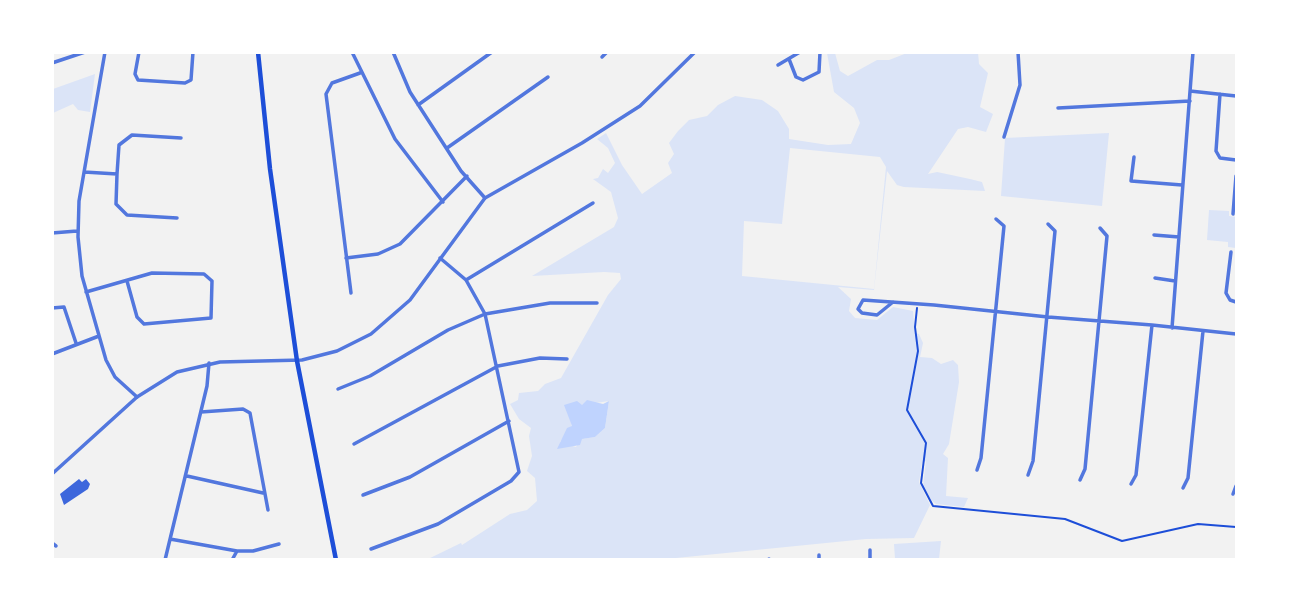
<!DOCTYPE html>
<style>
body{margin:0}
#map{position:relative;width:1289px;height:612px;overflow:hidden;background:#f2f2f2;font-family:"Space Grotesk",sans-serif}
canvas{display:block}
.frame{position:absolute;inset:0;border:54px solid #fff;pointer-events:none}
</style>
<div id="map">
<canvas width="1289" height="612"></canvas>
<div class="frame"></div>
</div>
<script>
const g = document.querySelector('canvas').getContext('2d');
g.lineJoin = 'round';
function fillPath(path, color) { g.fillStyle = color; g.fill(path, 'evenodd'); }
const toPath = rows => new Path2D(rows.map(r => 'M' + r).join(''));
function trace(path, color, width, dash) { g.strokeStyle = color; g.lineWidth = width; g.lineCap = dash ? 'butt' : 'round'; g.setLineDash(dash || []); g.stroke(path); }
fillPath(toPath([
 [827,53,835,53,840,71,848,76,877,60,889,60,907,53,978,52,979,64,988,73,980,107,993,114,986,132,968,127,958,129,928,174,937,172,970,179,982,182,985,191,904,187,897,185,887,171,874,290,838,287,851,299,849,311,855,318,877,320,893,307,913,311,915,333,919,334,923,343,920,357,932,358,941,364,953,360,958,365,959,382,949,444,943,454,948,458,946,496,968,498,964,507,936,504,931,500,923,486,926,461,922,463,919,482,930,505,914,538,866,539,656,560,426,560,461,543,462,545,510,514,527,510,537,501,535,478,527,471,532,456,529,436,531,428,519,419,510,404,518,400,519,393,538,391,545,384,561,378,608,295,621,279,620,273,604,272,532,276,614,227,618,218,611,192,593,179,598,178,603,169,608,173,615,163,608,148,597,139,606,133,622,165,642,194,672,173,668,163,674,154,669,143,678,131,689,120,707,116,718,105,735,96,762,100,778,111,789,129,789,139,828,145,851,144,860,123,854,108,834,92],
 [790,148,880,157,886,167,874,289,742,276,744,221,782,224],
 [609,401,605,428,595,437,581,439,576,447,560,442,572,426,568,412,582,405],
 [95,74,90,112,78,110,73,104,53,113,53,89],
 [1109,133,1102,206,1001,196,1005,138],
 [1209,210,1229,211,1229,216,1236,217,1236,248,1228,247,1228,242,1207,240],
 [941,541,939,559,895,559,894,544]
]), '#dbe4f7');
fillPath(toPath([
 [587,400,603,404,609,401,605,428,595,437,582,439,580,445,557,449,567,428,572,426,564,405,577,401,582,405]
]), '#bfd3fe');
fillPath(toPath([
 [79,479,82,482,86,479,90,484,88,489,64,505,60,494]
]), '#3d67dc');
trace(toPath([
 [917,308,915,327,918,351,907,410,926,443,921,483,933,506,1065,519,1122,541,1198,524,1236,527]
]), '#1d4ed8', 2);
trace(toPath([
 [105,52,79,201,78,237,82,276,106,360,115,377,137,397],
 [139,52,135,74,138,80,185,83,191,80,193,52],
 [352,52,395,139,443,202],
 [393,52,410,92,461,171,485,198],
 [602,57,607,52],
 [789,59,796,77,803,80,819,72,820,52],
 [52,63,85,52],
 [778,65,800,52],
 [1190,91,1236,96],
 [1220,94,1216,151,1220,158,1236,160],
 [418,105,492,52],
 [1058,108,1190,101],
 [1004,137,1020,85,1018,52],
 [447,148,548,77],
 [1134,157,1131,181,1182,185],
 [84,172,117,174,119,145,132,135,181,138],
 [117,174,116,204,127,215,177,218],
 [1233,214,1236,176],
 [52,233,77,231],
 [1154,235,1179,237],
 [1231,252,1226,293,1230,300,1236,302],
 [346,258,378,254,400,244,467,176],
 [1155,278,1175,281],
 [466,280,593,203],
 [86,292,152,273,204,274,212,281,211,318,144,324,137,317,127,281],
 [351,293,326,94,332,83,360,73],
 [893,302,877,315,862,313,858,309,863,300,934,305,1048,317,1152,325,1236,334],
 [52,308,64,307,76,343],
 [1172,328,1193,52],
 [52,354,99,336],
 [338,389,370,376,448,330,485,314,550,303,597,303],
 [201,412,243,409,250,413,268,510],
 [354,444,498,366,540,358,567,359],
 [977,470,981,458,1004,226,996,219],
 [1028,475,1033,461,1055,231,1048,224],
 [187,476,263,493],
 [1080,480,1085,469,1107,236,1100,228],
 [1131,484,1136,475,1152,325],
 [1183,488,1188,478,1203,331],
 [1233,494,1236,486],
 [363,495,410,477,509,421],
 [170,539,237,551,253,551,279,544],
 [52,543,56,546],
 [371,549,438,524,511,481,519,472,485,314,466,280,440,258],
 [870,550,870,560],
 [819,555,819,560],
 [769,559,769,560],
 [165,560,207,386,209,363],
 [232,560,237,551]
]), '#5277de', 3.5);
trace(toPath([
 [52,474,137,397,177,372,220,362,302,360,337,351,371,334,410,300,485,198,582,143,640,106,695,52]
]), '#5277de', 3.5);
trace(toPath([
 [258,52,270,169,297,361,336,560]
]), '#1d4ed8', 4.5);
</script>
